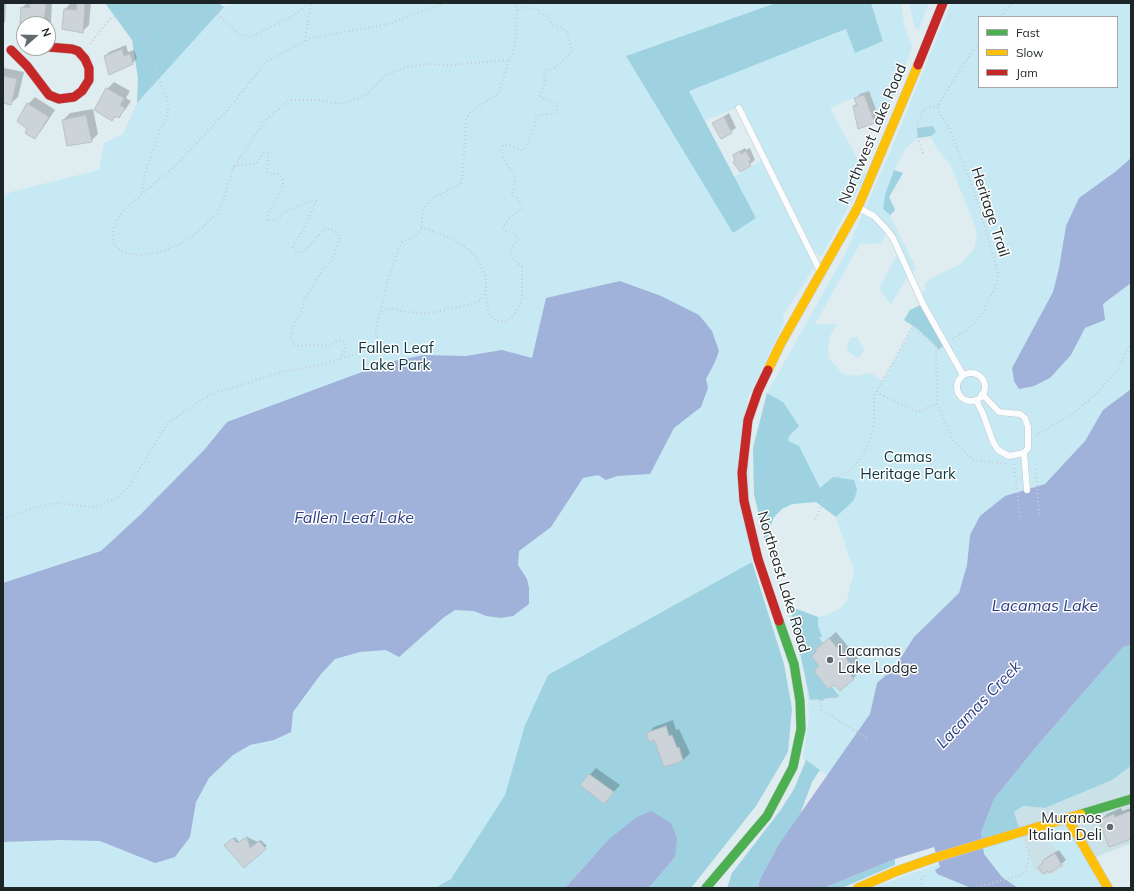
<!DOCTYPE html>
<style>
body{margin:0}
#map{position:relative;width:1134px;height:891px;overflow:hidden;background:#dfecf0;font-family:Mulish,sans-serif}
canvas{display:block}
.frame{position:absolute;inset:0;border:4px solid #1d2527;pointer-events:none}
.legend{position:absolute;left:978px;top:16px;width:140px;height:72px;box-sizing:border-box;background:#fff;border:1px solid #a5a8a9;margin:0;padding:5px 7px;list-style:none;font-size:12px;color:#1d2527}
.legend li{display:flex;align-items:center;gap:8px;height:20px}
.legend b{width:20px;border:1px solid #a5a8a9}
.north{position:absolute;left:16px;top:16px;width:40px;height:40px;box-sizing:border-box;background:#fff;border:1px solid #a5a8a9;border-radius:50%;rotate:70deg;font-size:11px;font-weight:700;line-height:16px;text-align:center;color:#1d2527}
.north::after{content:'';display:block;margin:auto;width:14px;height:18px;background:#616b6d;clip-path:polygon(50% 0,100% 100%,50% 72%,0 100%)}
</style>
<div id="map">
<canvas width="1134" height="891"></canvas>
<div class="frame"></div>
<ul class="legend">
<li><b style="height:5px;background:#4caf50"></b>Fast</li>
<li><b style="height:5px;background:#ffc107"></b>Slow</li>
<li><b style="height:5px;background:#c62828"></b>Jam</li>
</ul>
<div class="north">N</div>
</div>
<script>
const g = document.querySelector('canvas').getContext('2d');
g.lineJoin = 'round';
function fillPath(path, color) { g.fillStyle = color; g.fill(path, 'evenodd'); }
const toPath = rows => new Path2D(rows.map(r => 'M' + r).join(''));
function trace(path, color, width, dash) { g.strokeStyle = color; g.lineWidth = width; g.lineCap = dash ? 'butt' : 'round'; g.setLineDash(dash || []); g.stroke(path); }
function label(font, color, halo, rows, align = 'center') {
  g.font = font + ' Mulish,sans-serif'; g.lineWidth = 3; g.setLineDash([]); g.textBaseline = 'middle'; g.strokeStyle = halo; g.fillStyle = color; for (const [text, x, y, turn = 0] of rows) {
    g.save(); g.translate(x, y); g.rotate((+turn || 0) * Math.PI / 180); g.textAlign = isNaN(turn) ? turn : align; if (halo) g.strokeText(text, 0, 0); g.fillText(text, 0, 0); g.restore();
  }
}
fillPath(toPath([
 [1131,766,1131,843,1091,859,1043,832,1057,849,1066,866,1052,875,1047,874,1042,876,1033,868,1014,812,1023,806,1045,808,1111,780]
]), '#cbe1e8');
fillPath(toPath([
 [241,3,776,3,626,56,733,233,756,218,734,177,762,160,815,266,783,315,784,323,747,400,752,562,548,675,525,725,505,795,451,879,435,888,3,888,3,197,11,192,99,170,104,143,123,134,137,103,225,6],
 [871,3,901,3,904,24,912,47,885,121,881,127,868,91,830,108,866,175,821,257,815,253,741,106,704,121,688,91,847,29,883,41],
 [909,3,929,3,919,29,915,29],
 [951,3,1131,3,1131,158,1115,172,1059,268,1053,292,1012,368,1071,355,1085,328,1105,320,1103,304,1131,283,1131,389,1103,410,1085,441,1045,484,1017,492,970,535,967,565,959,593,914,637,895,667,877,683,870,714,828,776,803,759,809,716,806,676,765,541,754,494,753,448,767,393,844,256,891,150],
 [979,17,1117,17,1117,87,979,87],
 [930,136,937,149,950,164,974,223,977,235,974,249,961,264,935,276,925,283,925,290,920,296,923,304,910,310,904,320,913,326,911,330,882,381,871,373,855,376,843,374,829,359,828,350,830,336,837,324,815,324,860,244,882,243,887,230,899,251,879,288,891,305,909,274,910,276,916,268,890,216,895,210,889,197,903,173,894,170,906,148,918,138],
 [816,502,836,517,854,571,847,600,841,608,825,616,815,617,797,609,788,610,766,542,774,517,782,509,792,504],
 [851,337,857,337,862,345,864,351,860,356,856,357,848,351,847,345],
 [1071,824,1103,888,1018,888,1002,877,984,854,982,844,1021,833,1033,868,1042,876,1047,874,1052,875,1066,865,1057,849,1042,832],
 [939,864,940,867,936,869,937,874,971,888,871,888]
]), '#c7e9f3');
fillPath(toPath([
 [105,3,218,3,224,7,137,103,138,78,132,40],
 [776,3,871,3,883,41,855,53,846,29,689,91,756,218,733,233,626,56],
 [933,126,936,132,931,136,918,138,917,128],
 [894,170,903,173,889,197,895,210,890,215,883,209,885,195],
 [923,304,946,344,939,349,918,329,904,320,910,310],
 [767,393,783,402,799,426,789,436,788,441,799,446,820,488,833,477,854,480,857,490,854,500,836,517,816,502,792,504,782,509,774,517,770,527,768,538,765,541,754,494,753,448],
 [752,562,784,664,792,709,788,752,756,806,691,888,649,888,675,857,608,840,565,888,435,888,451,879,505,795,525,725,548,675],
 [797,609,818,617,818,626,822,636,819,638,823,643,815,650,816,652,811,656,819,666,814,671,828,689,832,687,839,696,836,698,826,698,821,701,817,699,810,700,792,615,792,610],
 [1131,645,1131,766,1112,780,1045,808,1023,806,1014,812,1021,833,982,844,981,833,994,799,1037,746,1123,647],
 [806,760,820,770,812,782,799,817,779,844,760,879,758,888,727,888,732,873,780,811,794,789],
 [895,859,895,865,842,888,824,888]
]), '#9ed2e0');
fillPath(toPath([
 [1131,158,1131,283,1103,304,1105,320,1085,328,1071,355,1050,378,1034,386,1019,389,1014,381,1012,368,1053,292,1059,268,1066,226,1079,198,1115,172],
 [620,281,661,296,699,315,712,331,719,351,715,362,706,379,708,388,701,407,674,428,650,474,617,476,606,480,598,475,583,478,551,527,519,551,518,565,527,579,529,588,529,604,513,616,501,618,486,616,474,611,455,610,443,618,399,657,386,650,360,652,335,659,321,674,293,712,291,732,274,740,250,745,233,755,209,778,196,802,190,837,175,857,155,863,100,841,61,840,3,842,3,583,101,551,140,515,205,449,227,422,389,362,424,355,466,356,502,350,532,358,546,298],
 [1131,389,1131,645,1123,647,1037,746,994,799,981,833,984,854,1002,877,1018,888,971,888,937,874,935,870,940,867,934,847,895,859,824,888,758,888,760,879,779,844,870,714,877,683,895,667,914,637,959,593,967,565,970,535,980,516,1005,496,1045,484,1085,441,1103,410],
 [651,811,671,823,677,838,675,857,649,888,565,888,608,840,637,817]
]), '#a0b1da');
fillPath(toPath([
 [3,3,6,3,5,22,3,24],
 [27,3,52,3,51,22,48,25,24,24,24,27,21,26,22,8],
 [71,3,91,3,89,25,83,31,64,10],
 [126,45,128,52,134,50,137,58,133,63,110,73,105,56,109,52],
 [4,68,24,72,18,97,11,103,3,101],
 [114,82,130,91,126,98,131,101,125,110,112,120,107,89],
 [869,91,879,118,875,122,859,128,854,106,857,103,855,99,860,94],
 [35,97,55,110,41,131,34,137,28,128,28,104],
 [93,109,98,134,91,141,63,120,70,113],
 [729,113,736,128,721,138,714,123],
 [745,148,746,150,750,148,755,160,741,171,734,155],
 [836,632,860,661,855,666,860,672,840,690,820,666,816,650],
 [673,720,676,730,679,729,690,753,683,760,664,766,655,739,648,734,654,727],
 [596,768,620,785,604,803,581,785],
 [1121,808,1122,811,1131,808,1131,836,1100,820,1107,814],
 [235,837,239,842,247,837,258,842,261,840,267,846,244,866,226,845],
 [1059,850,1066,860,1061,864,1039,867,1047,857]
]), '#0003');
const building = toPath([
 [30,3,46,3,44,24,20,24,21,7,30,8,30,3],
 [77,3,85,4,83,33,62,29,64,9,76,10,77,3],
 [122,49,124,56,130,54,133,64,109,75,104,56,122,49],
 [3,76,17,79,11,105,3,103,3,76],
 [106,88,124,98,120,105,125,108,119,118,115,116,112,121,94,110,106,88],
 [864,95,875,123,858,129,853,106,857,105,854,98,864,95],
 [27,103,49,117,35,139,25,133,27,129,17,121,27,103],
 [86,115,92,142,67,146,62,120,86,115],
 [724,117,732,133,721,139,712,123,724,117],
 [740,151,741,154,746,151,751,160,749,161,751,166,740,172,733,162,735,161,733,155,740,151],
 [829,638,854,668,849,673,854,679,840,691,834,685,828,689,814,671,819,666,811,656,816,652,815,650,829,638],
 [666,726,669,736,672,735,677,748,679,747,683,761,664,767,654,740,649,742,646,733,666,726],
 [589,774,614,792,604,804,580,785,589,774],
 [1131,811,1131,839,1109,847,1099,820,1114,814,1115,817,1131,811],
 [247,837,250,848,259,841,266,849,244,868,224,845,233,838,237,843,247,837],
 [1055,853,1062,865,1049,873,1048,871,1043,874,1038,867,1043,863,1042,861,1055,853]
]);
fillPath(building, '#ccd4d9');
trace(building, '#b8c1c5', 1);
const lane = toPath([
 [739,108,820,271],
 [859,208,874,216,887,230,893,238,923,304,963,375],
 '957 387a14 14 0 1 1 28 0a14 14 0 1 1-28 0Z',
 [976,400,983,414,993,442,998,450,1009,456,1024,453,1028,448,1028,427,1025,418,1020,414,999,412,982,394],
 [1024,453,1027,490]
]);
const fast = toPath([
 [1081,814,1131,799],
 [706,888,767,816,793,767,801,729,800,701,794,664,779,621]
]);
const slow = toPath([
 [768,370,781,343,858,207,918,65],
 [1068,819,1108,888],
 [858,888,897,871,934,858,1081,814]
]);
const jam = toPath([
 [11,50,27,66,49,95,59,99,74,97,82,91,89,80,89,68,85,59,78,51,72,49,48,47],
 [918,65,943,3],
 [768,370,758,391,748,420,742,473,744,501,758,559,779,621]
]);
trace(lane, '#c0c9cc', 7);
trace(fast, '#c0c9cc', 10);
trace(slow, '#c0c9cc', 10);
trace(jam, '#c0c9cc', 10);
trace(toPath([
 [212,3,218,14,238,34,250,37,291,17,310,3],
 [445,3,388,24,311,38,267,61,224,114,178,163,126,208,115,222,112,236,114,245,124,253,143,255,163,251,184,242,195,234,215,215,223,202,233,168,265,121,289,100,317,100,342,104,366,95,386,75,404,68,427,64,452,65,509,60],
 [1001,17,1012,3],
 [305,41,311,3],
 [90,44,110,19,122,14,133,16,143,29,151,48,160,82,168,101,168,115,160,130,145,173,142,193],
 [923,153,918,138,917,124,925,108,938,106],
 [234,167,238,165,256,164,264,152,268,153,267,173,280,174,283,179,283,186,268,213,267,221,276,220,288,210,313,200,316,201,303,231,296,240,293,247,296,251,301,253,305,251,323,230,331,229,337,233,340,238,331,262,322,271,304,300,302,311,292,328,291,337,294,344,299,346,313,345,330,346,337,340,346,343,346,347,340,359],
 [486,290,488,313,496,321,507,321,516,312,522,301,522,267,509,255,512,247,518,241,515,234,506,231,503,227,509,218,522,208,518,198,514,197,512,193,515,183,514,172,508,167,501,150,503,145,508,145,521,150,525,148,533,131,536,118,540,115,554,113,557,111,557,105,540,96,545,82,544,76,545,71,555,68,568,56,572,50,567,32,560,27,552,25,548,16,539,13,538,10,527,7,517,10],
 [381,311,387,284,399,247,403,241,416,236,422,227],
 [952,339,967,330,980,318,997,283,998,272,975,194,949,127,939,112,938,106,948,89,964,63,979,44],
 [939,349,936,351,937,404,953,440,973,460,1008,464],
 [877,391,881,395,918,412,936,404],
 [1035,436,1074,413,1098,392,1117,371,1131,342],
 [1014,464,1020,517],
 [1036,469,1039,516],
 [3,519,33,508,54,503,94,507,117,498,128,488,167,424,203,399,218,392,286,371,322,365,375,347,380,341,376,335,376,325,380,313,384,310,391,308,404,312,430,313,469,305,481,300,486,289,486,277,475,255,453,239,422,227,422,217,425,207,431,199,461,184,463,174,466,120,469,114,499,92,509,60,515,48,517,11,515,3],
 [815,519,829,489,838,477,854,467,864,453,872,436,874,420,874,396,913,326,939,349],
 [839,696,824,699,820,704,822,710,868,739],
 [813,700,821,701],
 [922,888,921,879,923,876],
 [973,888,1022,875,1026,870,1028,863,1029,854,1025,844]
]), '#c8ccce', 2, [1, 3]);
trace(lane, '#fafcfd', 6);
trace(fast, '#4caf50', 9);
trace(slow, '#ffc107', 9);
trace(jam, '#c62828', 9);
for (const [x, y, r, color] of [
 [830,660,4,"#616b6d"],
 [1110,827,4,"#616b6d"]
]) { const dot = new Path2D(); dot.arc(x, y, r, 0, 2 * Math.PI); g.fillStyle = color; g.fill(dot); trace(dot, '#fff', 1.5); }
label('15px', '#1d2527', '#fff', [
 ["Northwest Lake Road",873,134,-67],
 ["Heritage Trail",990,212,72],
 ["Northeast Lake Road",783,582,73]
]);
label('15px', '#0d353f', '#fff', [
 ["Fallen Leaf",396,348],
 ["Lake Park",396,365],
 ["Camas",908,457],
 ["Heritage Park",908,474]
]);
label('15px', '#1d2527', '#fff', [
 ["Lacamas",838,651],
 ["Lake Lodge",838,668],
 ["Muranos",1102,818,"right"],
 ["Italian Deli",1102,835,"right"]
], 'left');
label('italic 16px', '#2d3d82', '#fff', [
 ["Fallen Leaf Lake",354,518],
 ["Lacamas Lake",1045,606],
 ["Lacamas Creek",979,705,-46]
]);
</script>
